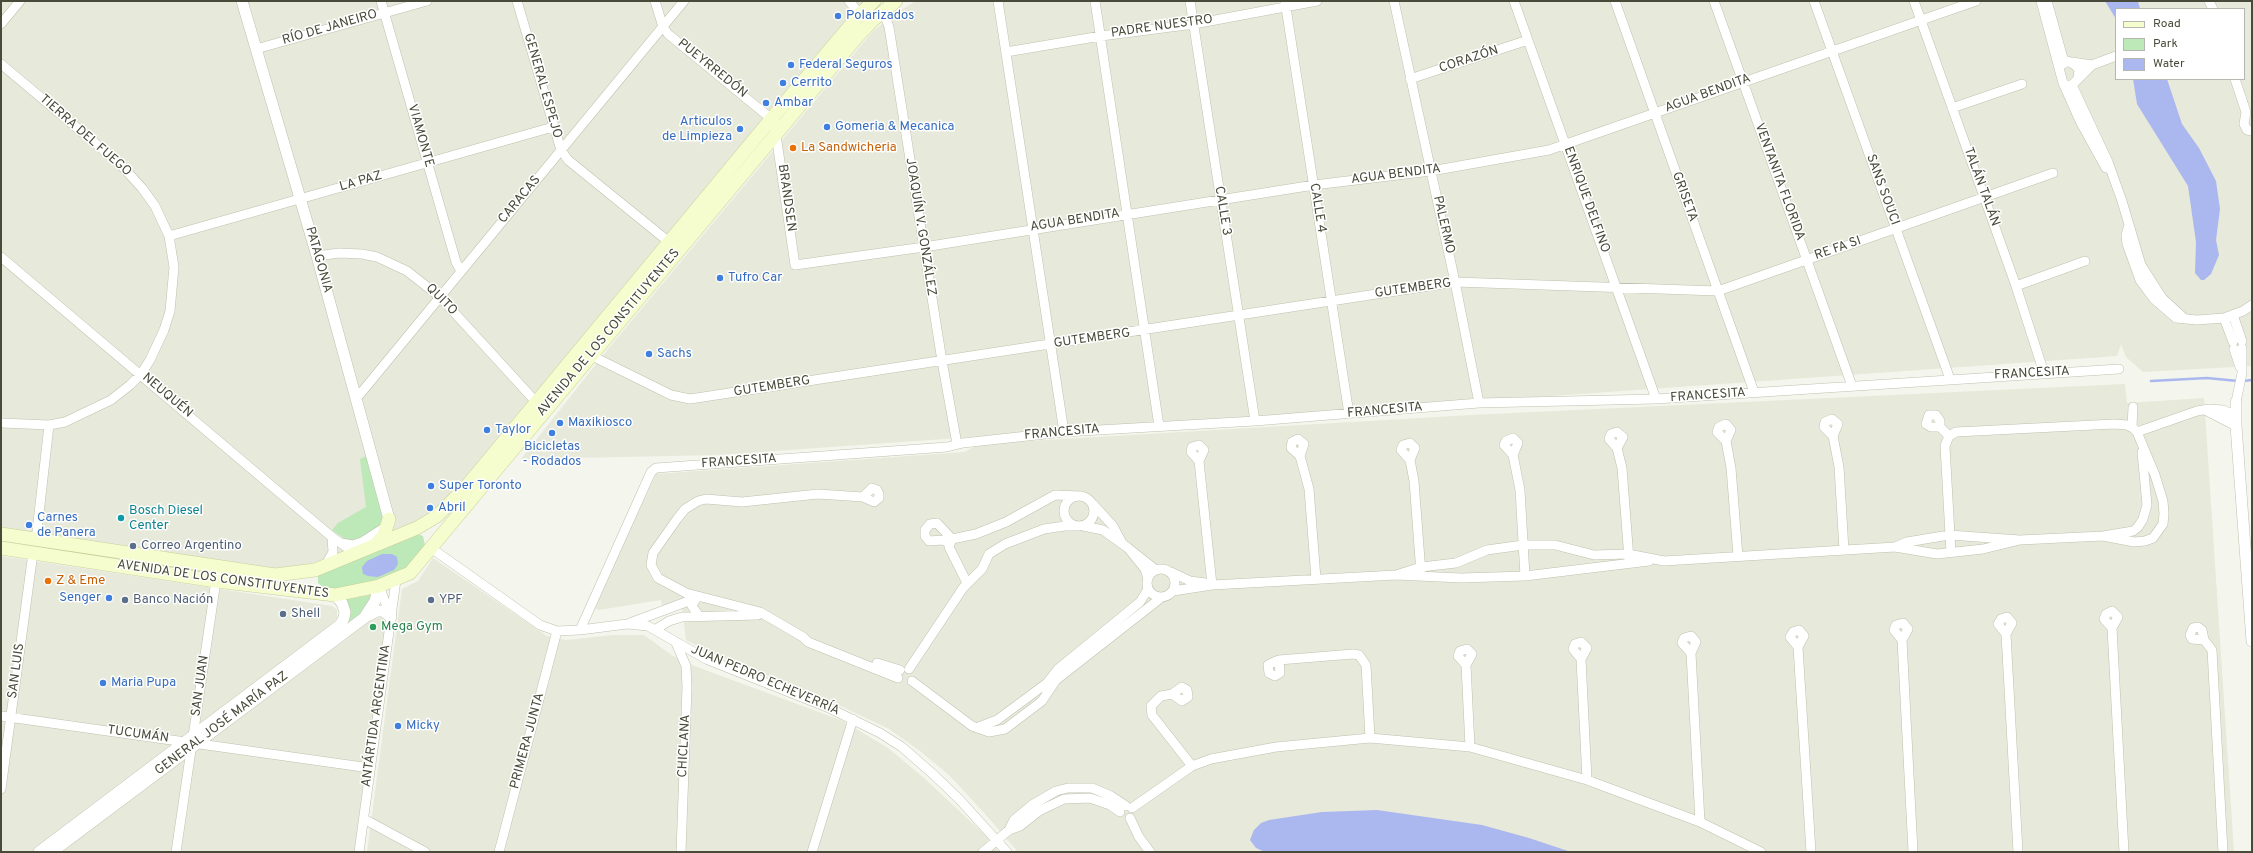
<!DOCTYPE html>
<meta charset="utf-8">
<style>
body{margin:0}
#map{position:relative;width:2253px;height:853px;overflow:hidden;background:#f4f5ec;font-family:Overpass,sans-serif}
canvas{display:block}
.frame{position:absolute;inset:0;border:2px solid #494a39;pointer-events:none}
.legend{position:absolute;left:2115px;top:8px;width:130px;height:72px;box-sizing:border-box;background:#fff;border:1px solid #b6b7b0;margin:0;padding:5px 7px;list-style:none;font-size:12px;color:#494a39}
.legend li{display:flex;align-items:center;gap:8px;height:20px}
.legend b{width:20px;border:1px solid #b6b7b0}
</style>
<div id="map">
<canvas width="2253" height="853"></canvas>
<div class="frame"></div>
<ul class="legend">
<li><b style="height:5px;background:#f5fdce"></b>Road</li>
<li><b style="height:11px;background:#bde8b7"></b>Park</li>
<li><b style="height:11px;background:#abb7ef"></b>Water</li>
</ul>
</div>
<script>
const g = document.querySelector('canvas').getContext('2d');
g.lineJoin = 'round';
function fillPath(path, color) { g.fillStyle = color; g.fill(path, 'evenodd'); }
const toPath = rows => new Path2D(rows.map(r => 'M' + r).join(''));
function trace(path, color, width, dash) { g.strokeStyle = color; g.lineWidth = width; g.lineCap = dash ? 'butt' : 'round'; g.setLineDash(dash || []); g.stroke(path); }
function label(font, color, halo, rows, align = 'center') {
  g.font = font + ' Overpass,sans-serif'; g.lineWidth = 3; g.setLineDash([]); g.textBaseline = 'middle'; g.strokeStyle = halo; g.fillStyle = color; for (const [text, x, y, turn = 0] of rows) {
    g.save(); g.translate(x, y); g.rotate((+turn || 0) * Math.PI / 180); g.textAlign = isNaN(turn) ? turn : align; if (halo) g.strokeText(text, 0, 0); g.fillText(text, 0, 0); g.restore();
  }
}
fillPath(toPath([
 [1,1,864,1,451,494,427,517,322,560,292,569,275,571,1,531],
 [916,1,2252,1,2252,366,2143,372,2126,357,2121,344,2117,356,718,455,521,459,608,349,873,31,896,13],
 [2116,9,2244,9,2244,79,2116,79],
 [2125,384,2127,403,2204,398,2234,852,1018,852,986,815,950,776,920,751,889,729,830,701,711,653,686,640,681,602,662,606,661,600,599,610,594,608,656,474,965,452,978,444,1471,415],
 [1,556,332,606,337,610,337,618,331,625,32,852,1,852],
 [433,558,547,636,566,640,613,635,644,635,673,656,697,667,843,721,888,748,924,778,986,836,999,852,367,852,402,589,418,581],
 [375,615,387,618,354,852,58,852]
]), '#e7e9da');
fillPath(toPath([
 [366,456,385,520,384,525,362,540,348,541,332,530,338,523,366,507,360,459],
 [417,534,423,536,425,545,406,569,375,581,336,589,323,587,318,583,318,574],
 [375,594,365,612,341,629,343,600]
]), '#bde8b7');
fillPath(toPath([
 [2105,1,2138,1,2140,9,2116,9,2116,19],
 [2133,79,2167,79,2182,124,2199,148,2216,181,2220,209,2216,240,2219,255,2211,274,2204,280,2201,280,2195,273,2196,242,2188,186,2137,104],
 [382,554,392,554,397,557,398,564,394,570,378,577,368,576,363,574,362,567,367,561],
 [1377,810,1482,825,1529,838,1571,852,1265,852,1256,848,1250,840,1254,830,1261,823,1269,820,1322,812]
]), '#abb7ef');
trace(toPath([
 [2151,381,2207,378,2238,381],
 [2243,381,2252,380]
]), '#abb7ef', 2.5);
const minor = toPath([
 [381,1,456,262,461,271],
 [517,1,561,150,568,160,669,242],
 [655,1,663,27,668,34,774,121,795,265,924,247,1314,185,1431,171,1549,150,1976,1],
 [849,1,860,14],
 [998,1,1064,432],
 [1095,1,1159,426],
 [1190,1,1255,421],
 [1285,1,1349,414],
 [1394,1,1455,282,1479,403],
 [1514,1,1656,399],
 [1615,1,1754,392],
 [1714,1,1852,386],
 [1814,1,1950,379],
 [1914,1,2016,286,2044,373],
 [2041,1,2063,83,2080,121,2106,168],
 [2047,1,2064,62],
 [2209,1,2213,9],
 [883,11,889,27,942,361,957,444],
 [1,24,20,1],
 [256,49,427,1],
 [1006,52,1101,36,1194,24,1317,1],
 [2072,62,2092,65,2078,79],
 [1,64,120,164,142,188,155,206,169,236,174,267,170,311,164,330,150,360,141,374,130,385,111,400,65,422,49,425,1,423],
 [2061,65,2068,61,2076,66,2079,70,2078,79,2072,85,2068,85],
 [2092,65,2116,56],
 [1410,79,1528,40],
 [2235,79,2246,112,2244,124,2247,130,2252,131],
 [2072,85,2108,162,2122,201,2141,265,2162,298,2185,319],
 [1952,108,2022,84],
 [2128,228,2126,235,2127,244,2140,280,2154,299,2176,318,2197,320,2224,318,2243,311,2252,305],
 [169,236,553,127],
 [317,256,339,253,362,254,377,257,407,271,440,297,536,402],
 [1,257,332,537,355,553],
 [2016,286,2085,261],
 [2233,315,2242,341],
 [2224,318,2233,342],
 [2234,349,2240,367],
 [586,353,671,395,690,399,1455,282,1718,291,2053,173],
 [356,399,684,1],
 [2236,402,2242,373,2242,348],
 [2205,410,2236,426],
 [1940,427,1931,427,1926,424,1929,415,1936,415,1940,421,1940,427,1949,436,1956,432,2114,424,2127,425,2133,428,2137,432,2155,475,2163,501,2164,514,2163,524,2153,538,2145,541,2134,542,2103,536],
 [2132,427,2133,407],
 [2137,432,2197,411,2209,409,2223,410,2235,415],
 [1833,436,1824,427,1825,422,1832,419,1838,424,1833,436,1839,467,1844,550],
 [1949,436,1945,446,1951,553],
 [1726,441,1731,430,1726,424,1719,427,1717,432,1726,441,1731,468,1738,556],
 [1617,448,1623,437,1617,432,1611,434,1609,439,1617,448,1622,468,1629,559],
 [1513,455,1518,443,1513,438,1506,441,1504,445,1513,455,1520,490,1525,576],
 [1300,456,1304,444,1298,439,1292,442,1291,448,1300,456,1309,489,1316,579],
 [1410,460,1415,448,1410,443,1403,445,1401,450,1410,460,1414,481,1421,573],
 [1199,461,1191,452,1192,447,1199,445,1204,450,1199,461,1212,585],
 '1064 511a15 15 0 1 1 30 0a15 15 0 1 1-30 0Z',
 [863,497,872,488,877,490,879,494,879,498,874,502,863,497,818,494,742,502,706,499,698,501,685,509,677,519,653,553,651,565,658,578,686,593,760,612,803,637,808,642,898,678],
 [1093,504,1113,526,1121,541],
 [1083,526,1103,530,1128,548],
 [36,540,49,425],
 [341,543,353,545,362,542,384,528],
 [949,543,943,540,929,541,925,536,925,530,930,524,937,523,952,539],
 [1895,547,1907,542,1949,535,2020,540,2103,536,2133,531,2138,527,2143,519,2147,505,2142,452],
 [431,548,540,625,557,631,580,630,627,624,648,626,706,659,827,707,880,733,902,747,934,775,959,799,1007,852],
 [327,563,333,552,332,537],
 '1147 583a14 14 0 1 1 28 0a14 14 0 1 1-28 0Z',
 [1171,572,1190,581,1205,583],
 [1396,575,1421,567,1456,563,1487,550,1523,545,1555,545,1594,555,1628,554,1664,561,1895,547,1937,554,1983,549,2020,540],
 [1148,579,1145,569,1128,548,1156,570],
 [967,583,949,547,952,539,976,534,1006,522,1055,495,1081,496],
 [379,586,391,617],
 [1173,591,1212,585,1396,575,1461,578,1525,576,1649,561],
 [697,596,692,606,699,616],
 [630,623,694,599],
 [2112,628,2104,619,2106,614,2112,611,2118,617,2112,628,2124,852],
 [656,629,669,621,682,617,758,615],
 [580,630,651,472,656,468,947,447,963,443,1064,432,1255,421,1479,403,1656,399,2119,369],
 [2006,634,1998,624,2001,619,2007,617,2012,623,2006,634,2018,852],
 [1902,640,1894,630,1896,625,1903,623,1908,629,1902,640,1913,852],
 [2204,640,2192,639,2190,635,2193,628,2198,627,2202,630,2204,640,2212,650,2223,852],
 [676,643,686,666,687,687,681,852],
 [1798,647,1790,637,1793,632,1799,630,1804,636,1798,647,1811,852],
 [1691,653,1682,643,1684,638,1691,636,1696,642,1691,653,1700,822],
 [1581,659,1573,649,1575,644,1581,642,1587,648,1581,659,1587,780],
 [1279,660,1280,673,1275,676,1269,673,1268,665,1274,662,1279,660,1353,654,1359,655,1366,665,1370,738],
 [877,663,900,670],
 [1466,665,1458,656,1460,651,1467,649,1472,654,1466,665,1470,747],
 [909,669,963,588,982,569,989,554,1005,544,1044,529,1065,526,1079,526],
 [912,681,972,726,989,732,1005,729,1042,701,1056,680,1162,597],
 [1172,694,1182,701,1188,697,1187,690,1182,687,1172,694,1161,696,1151,706,1152,715,1192,766],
 [1,716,370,768],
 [976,728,997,720,1047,683,1058,669,1140,602,1148,589],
 [1,789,33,553],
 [1132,808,1192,766,1211,759,1276,747,1370,738,1470,747,1587,780,1700,822,1761,852],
 [1130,818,1139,837,1150,852],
 [364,819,425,852],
 [1009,830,1014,820,1032,805,1056,791,1068,788,1092,788,1111,796,1126,806],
 [176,852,218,567],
 [359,852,396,580],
 [499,852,557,631],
 [812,852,853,719],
 [983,852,1009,830,1020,826,1039,811,1064,799,1090,798,1110,805,1120,812]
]);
const tertiary = toPath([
 [242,1,317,256,389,519],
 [2236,402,2236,426,2252,641],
 [365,617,377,611,383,611,391,617],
 [39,852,340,625,344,618,345,612,342,603,335,595],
 [52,852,364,618,375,601,379,586]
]);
const secondary = toPath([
 [1,534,275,575,315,570,417,528,437,516,466,487,772,118,860,14,874,1],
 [377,543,384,535,389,519],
 [1,548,216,581,335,595,379,586,410,573,857,37,873,20,896,1]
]);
trace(minor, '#bfc1ae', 10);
trace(tertiary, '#bfc1ae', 12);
trace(secondary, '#c8d09b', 14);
trace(minor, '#fff', 9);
trace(tertiary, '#fff', 11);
trace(secondary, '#f5fdce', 13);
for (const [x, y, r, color] of [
 [838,16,4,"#3f7fe0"],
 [791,65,4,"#3f7fe0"],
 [783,83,4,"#3f7fe0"],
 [766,103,4,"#3f7fe0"],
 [827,127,4,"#3f7fe0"],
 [740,129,4,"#3f7fe0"],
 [793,148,4,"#e8710a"],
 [720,278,4,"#3f7fe0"],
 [649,354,4,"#3f7fe0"],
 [560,423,4,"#3f7fe0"],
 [487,430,4,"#3f7fe0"],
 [552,433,4,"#3f7fe0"],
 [431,486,4,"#3f7fe0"],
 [430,508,4,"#3f7fe0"],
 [121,518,4,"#0f9aa8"],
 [29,525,4,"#3f7fe0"],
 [133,546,4,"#5c6f8a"],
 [48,581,4,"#e8710a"],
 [109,598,4,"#3f7fe0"],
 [125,600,4,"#5c6f8a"],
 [431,600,4,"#5c6f8a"],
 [283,614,4,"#5c6f8a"],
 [373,627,4,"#2e9e5b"],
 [103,683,4,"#3f7fe0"],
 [398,726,4,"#3f7fe0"]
]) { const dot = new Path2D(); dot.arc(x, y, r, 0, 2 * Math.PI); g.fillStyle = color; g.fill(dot); trace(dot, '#fff', 1.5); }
label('13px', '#366cbe', '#fff', [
 ["Polarizados",846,16],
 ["Federal Seguros",799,65],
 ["Cerrito",791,83],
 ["Ambar",774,103],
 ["Articulos",732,122,"right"],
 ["de Limpieza",732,137,"right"],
 ["Gomeria & Mecanica",835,127],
 ["Tufro Car",728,278],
 ["Sachs",657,354],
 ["Maxikiosco",568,423],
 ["Taylor",495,430],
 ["Bicicletas",552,447,"center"],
 ["- Rodados",552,462,"center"],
 ["Super Toronto",439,486],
 ["Abril",438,508],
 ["Carnes",37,518],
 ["de Panera",37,533],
 ["Senger",101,598,"right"],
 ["Maria Pupa",111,683],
 ["Micky",406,726]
], 'left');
label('13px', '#494a39', '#fff', [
 ["PADRE NUESTRO",1162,27,-8],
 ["RÍO DE JANEIRO",330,28,-16],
 ["CORAZÓN",1469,60,-18],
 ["PUEYRREDÓN",712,69,39],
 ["GENERAL ESPEJO",542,86,74],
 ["AGUA BENDITA",1708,94,-20],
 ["TIERRA DEL FUEGO",85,136,41],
 ["VIAMONTE",420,136,74],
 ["AGUA BENDITA",1396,175,-7],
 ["LA PAZ",361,182,-16],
 ["VENTANITA FLORIDA",1779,182,70],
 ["TALÁN TALÁN",1981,187,70],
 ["SANS SOUCI",1882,190,70],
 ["GRISETA",1684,197,70],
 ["BRANDSEN",786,198,82],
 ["CARACAS",520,200,-50],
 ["ENRIQUE DELFINO",1586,200,70],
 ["CALLE 4",1317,208,81],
 ["CALLE 3",1222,211,81],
 ["AGUA BENDITA",1075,221,-9],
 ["PALERMO",1443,225,77],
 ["JOAQUÍN V. GONZÁLEZ",920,227,81],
 ["RE FA SI",1838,249,-19],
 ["PATAGONIA",318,260,74],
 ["GUTEMBERG",1413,289,-8],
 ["QUITO",441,300,45],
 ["AVENIDA DE LOS CONSTITUYENTES",609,333,-50],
 ["GUTEMBERG",1092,339,-8],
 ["FRANCESITA",2032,374,-3],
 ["GUTEMBERG",772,387,-9],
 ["NEUQUÉN",167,396,40],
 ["FRANCESITA",1708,396,-4],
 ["FRANCESITA",1385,411,-5],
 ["FRANCESITA",1062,433,-5],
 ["FRANCESITA",739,462,-4],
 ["AVENIDA DE LOS CONSTITUYENTES",223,580,8],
 ["SAN LUIS",17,671,-82],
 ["JUAN PEDRO ECHEVERRÍA",765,681,23],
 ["SAN JUAN",201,686,-82],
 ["ANTÁRTIDA ARGENTINA",377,716,-82],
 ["GENERAL JOSÉ MARÍA PAZ",222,724,-37],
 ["TUCUMÁN",138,735,8],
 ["PRIMERA JUNTA",528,741,-75],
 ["CHICLANA",685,746,-87]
]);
label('13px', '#c56008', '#fff', [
 ["La Sandwicheria",801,148],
 ["Z & Eme",56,581]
], 'left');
label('13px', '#0d838f', '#fff', [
 ["Bosch Diesel",129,511],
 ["Center",129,526]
], 'left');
label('13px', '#4e5e75', '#fff', [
 ["Correo Argentino",141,546],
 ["Banco Nación",133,600],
 ["YPF",439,600],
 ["Shell",291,614]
], 'left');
label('13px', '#27864d', '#fff', [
 ["Mega Gym",381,627]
], 'left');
</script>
